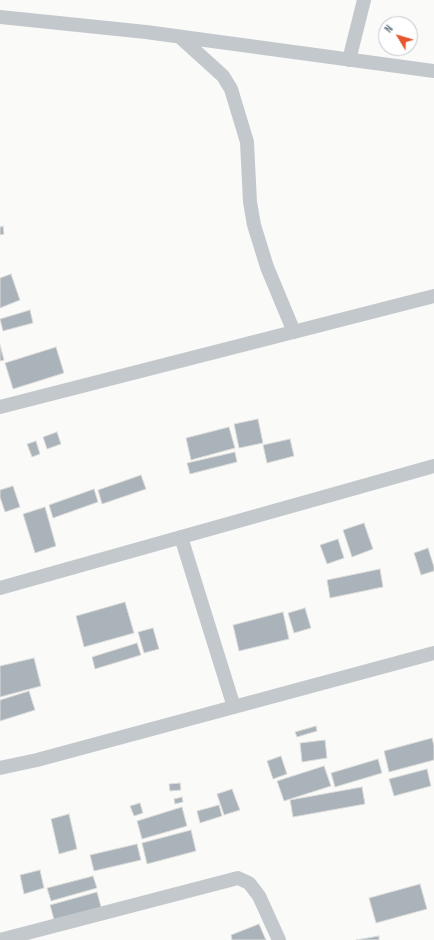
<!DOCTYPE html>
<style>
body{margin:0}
#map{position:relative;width:434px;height:940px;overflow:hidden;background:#fafaf8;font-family:"Sofia Sans Condensed",sans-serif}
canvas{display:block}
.north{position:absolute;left:378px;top:16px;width:40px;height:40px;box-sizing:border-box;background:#fff;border:1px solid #c1c8cd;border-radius:50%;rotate:308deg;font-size:11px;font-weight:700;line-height:16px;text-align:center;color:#657683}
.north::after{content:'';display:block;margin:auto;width:14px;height:18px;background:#e4572e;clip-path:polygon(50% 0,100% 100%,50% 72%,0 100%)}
</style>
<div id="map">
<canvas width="434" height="940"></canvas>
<div class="north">N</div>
</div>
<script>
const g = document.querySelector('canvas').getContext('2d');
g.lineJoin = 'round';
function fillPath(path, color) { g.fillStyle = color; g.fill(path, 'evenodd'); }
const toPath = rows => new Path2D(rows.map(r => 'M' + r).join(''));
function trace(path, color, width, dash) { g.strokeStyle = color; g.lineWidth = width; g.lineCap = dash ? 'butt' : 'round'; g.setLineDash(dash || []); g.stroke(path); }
const building = toPath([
 [3,226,4,234,0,235,0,227,3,226],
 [11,274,20,300,0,308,0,278,11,274],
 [30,310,33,323,3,331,0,319,30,310],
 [0,345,4,360,0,361,0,345],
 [56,347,64,373,13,389,5,363,56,347],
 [258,419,263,443,239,448,234,424,258,419],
 [229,427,235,448,191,460,186,438,229,427],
 [57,432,61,444,47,449,43,437,57,432],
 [290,439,294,456,267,463,263,445,290,439],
 [36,441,40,454,32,457,27,444,36,441],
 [235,452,237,462,190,474,187,463,235,452],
 [141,475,146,489,102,504,98,490,141,475],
 [13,486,20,507,5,512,0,497,0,490,13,486],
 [94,489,98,502,53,518,49,505,94,489],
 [45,507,56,546,35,553,23,514,45,507],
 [364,523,373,549,352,557,343,530,364,523],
 [338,539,344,558,327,564,320,545,338,539],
 [428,548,434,567,434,571,421,575,414,553,428,548],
 [380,569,383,587,330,598,327,580,380,569],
 [125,602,134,633,84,647,76,616,125,602],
 [305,608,311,628,294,633,288,613,305,608],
 [283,612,289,639,239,651,233,625,283,612],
 [153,628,159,649,144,653,138,632,153,628],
 [137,643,141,655,95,669,92,657,137,643],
 [34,658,41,686,0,697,0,666,34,658],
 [29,691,35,710,0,721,0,700,29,691],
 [316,726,317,731,297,737,295,732,316,726],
 [432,738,434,746,434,760,389,772,384,751,432,738],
 [325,740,327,758,302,762,300,743,325,740],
 [281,756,287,774,273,779,267,761,281,756],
 [378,759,382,773,335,787,331,773,378,759],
 [324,766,331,786,284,801,277,781,324,766],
 [427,769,431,786,394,796,389,779,427,769],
 [180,783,181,790,170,791,169,784,180,783],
 [362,787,365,804,293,817,290,800,362,787],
 [232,789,240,810,224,815,217,794,232,789],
 [182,797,183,802,175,804,174,799,182,797],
 [140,803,143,813,134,816,130,806,140,803],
 [219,805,222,816,200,823,197,811,219,805],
 [182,807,187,826,142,839,137,821,182,807],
 [69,814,77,849,59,854,51,819,69,814],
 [191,830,196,851,147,864,142,843,191,830],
 [137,844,141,860,94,871,90,855,137,844],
 [40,870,44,888,24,894,20,875,40,870],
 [93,876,97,888,51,901,47,888,93,876],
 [420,884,427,909,376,923,369,898,420,884],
 [97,892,103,914,56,927,50,905,97,892],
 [259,924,266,940,232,940,231,935,259,924],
 [379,936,379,940,356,940,379,936]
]);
fillPath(building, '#aab3b9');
trace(building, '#dcdcda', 1);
trace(toPath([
 [0,17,146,32,434,71],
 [180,37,223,76,231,89,247,142,250,202,254,225,267,267,294,332],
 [349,60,364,0],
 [0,407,434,296],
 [181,537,234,707],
 [0,588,434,466],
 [0,768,37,760,434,653],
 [0,940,238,878,249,883,259,896,279,940]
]), '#c3c8cc', 14);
</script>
